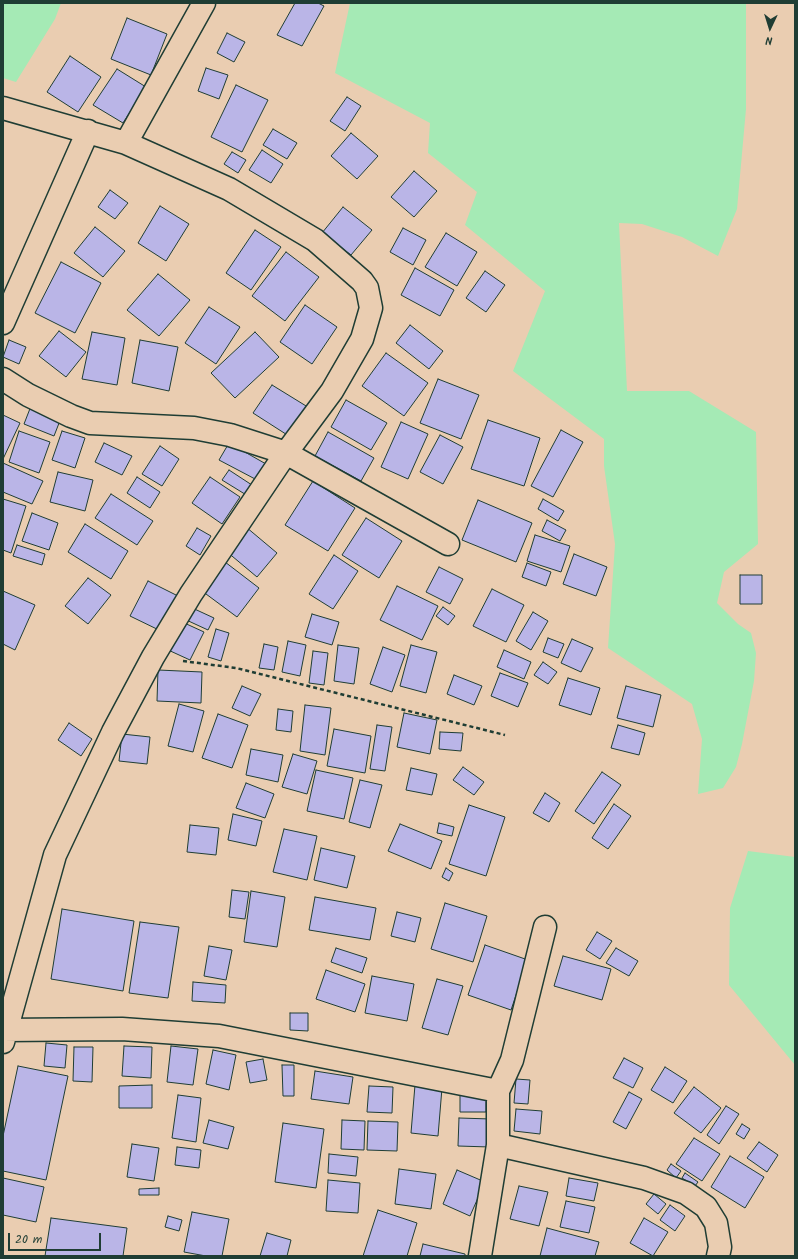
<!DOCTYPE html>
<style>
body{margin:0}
#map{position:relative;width:798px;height:1259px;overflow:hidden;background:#eacdb1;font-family:Kalam,sans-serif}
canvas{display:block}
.frame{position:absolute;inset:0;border:4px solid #1f3d34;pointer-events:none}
.north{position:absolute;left:750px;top:8px;width:40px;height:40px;-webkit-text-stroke:3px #eacdb1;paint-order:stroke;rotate:184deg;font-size:11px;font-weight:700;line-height:16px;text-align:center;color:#1f3d34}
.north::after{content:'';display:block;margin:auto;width:14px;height:18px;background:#1f3d34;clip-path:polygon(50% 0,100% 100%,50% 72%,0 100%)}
.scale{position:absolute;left:8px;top:1233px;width:93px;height:18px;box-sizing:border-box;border:2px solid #1f3d34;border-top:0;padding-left:5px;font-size:12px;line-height:14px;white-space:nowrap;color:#1f3d34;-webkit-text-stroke:3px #eacdb1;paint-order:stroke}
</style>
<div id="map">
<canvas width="798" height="1259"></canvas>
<div class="frame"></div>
<div class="north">N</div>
<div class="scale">20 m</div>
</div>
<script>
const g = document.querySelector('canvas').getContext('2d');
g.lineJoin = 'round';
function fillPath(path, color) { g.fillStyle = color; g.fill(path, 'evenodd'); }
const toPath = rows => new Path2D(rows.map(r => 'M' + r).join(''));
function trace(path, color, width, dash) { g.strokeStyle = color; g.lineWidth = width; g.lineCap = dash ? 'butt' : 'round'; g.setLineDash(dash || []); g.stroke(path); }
fillPath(toPath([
 [3,3,61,3,55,19,16,82,3,78],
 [350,3,746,3,746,109,737,209,718,256,682,237,642,224,619,223,627,391,689,391,756,432,758,544,724,572,717,603,738,624,751,633,756,653,754,681,742,744,736,767,723,788,698,794,702,739,692,704,608,648,615,544,604,466,604,439,513,371,545,291,465,225,477,192,428,153,430,123,335,73],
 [748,851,795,857,795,1065,729,985,730,908]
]), '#a5eab5');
const building = toPath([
 [295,3,318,3,324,6,302,46,277,35,295,3],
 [127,18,167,34,151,75,111,59,127,18],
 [227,33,245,42,234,62,217,53,227,33],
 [70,56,101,77,78,112,47,92,70,56],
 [206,68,228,75,219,99,198,91,206,68],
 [117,69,146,87,123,123,93,105,117,69],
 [236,85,268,100,242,152,211,137,236,85],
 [347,97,361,106,345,131,330,121,347,97],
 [273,129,297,143,287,159,263,145,273,129],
 [351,133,378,156,357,179,331,156,351,133],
 [262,150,283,164,271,183,249,170,262,150],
 [232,152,246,160,238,173,224,164,232,152],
 [414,171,437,191,414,217,391,197,414,171],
 [110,190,128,203,115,219,98,207,110,190],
 [160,206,189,224,166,261,138,243,160,206],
 [343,207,372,230,351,255,322,233,343,207],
 [95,227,125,251,103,277,74,253,95,227],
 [403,228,426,240,413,265,390,252,403,228],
 [255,230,281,247,251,290,226,273,255,230],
 [446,233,477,252,457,286,425,267,446,233],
 [286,252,319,277,285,321,252,296,286,252],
 [61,262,101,283,75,333,35,313,61,262],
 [415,268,454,290,440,316,401,295,415,268],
 [485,271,505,285,486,312,466,298,485,271],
 [158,274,190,300,159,336,127,310,158,274],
 [305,305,337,327,312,364,280,342,305,305],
 [209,307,240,327,216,364,185,343,209,307],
 [410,325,443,351,429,369,396,343,410,325],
 [59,331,86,352,66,377,39,356,59,331],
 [92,332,125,338,117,385,82,379,92,332],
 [255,332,279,357,235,398,211,373,255,332],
 [9,340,26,347,19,364,3,357,9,340],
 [140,340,178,347,169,391,132,383,140,340],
 [386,353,428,383,404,416,362,386,386,353],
 [438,379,479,395,461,439,420,423,438,379],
 [272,385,311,409,292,438,253,413,272,385],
 [346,400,387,423,371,450,331,427,346,400],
 [31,406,61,418,54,436,24,424,31,406],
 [3,415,20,423,3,459,3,415],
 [488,420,540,438,524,486,471,469,488,420],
 [401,422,428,434,408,479,381,467,401,422],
 [561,430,583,442,553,497,531,486,561,430],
 [19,431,50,442,39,473,9,462,19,431],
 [62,431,85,438,75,468,52,460,62,431],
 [328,432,374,458,361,481,315,456,328,432],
 [440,435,463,447,443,484,420,472,440,435],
 [104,443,132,456,122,475,95,462,104,443],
 [229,443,266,464,257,480,219,460,229,443],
 [160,446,179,459,162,486,142,474,160,446],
 [3,463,43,481,32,504,3,492,3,463],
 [229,470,255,487,248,496,222,480,229,470],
 [58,472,93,480,85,511,50,502,58,472],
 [137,477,160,492,150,508,127,493,137,477],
 [210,477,240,497,222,524,192,503,210,477],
 [313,481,355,508,328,551,285,525,313,481],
 [111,494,153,521,137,545,95,518,111,494],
 [3,499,26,506,11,553,3,550,3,499],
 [543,499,564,511,558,521,538,509,543,499],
 [478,500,532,523,516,562,462,540,478,500],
 [32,513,58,523,49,550,22,541,32,513],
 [366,518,402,541,379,578,342,555,366,518],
 [547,520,566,530,560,541,542,531,547,520],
 [85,524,128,551,111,579,68,552,85,524],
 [246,527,277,553,257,577,226,551,246,527],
 [197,528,211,536,200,555,186,546,197,528],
 [535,535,570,546,561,572,527,561,535,535],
 [17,545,45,554,42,565,13,556,17,545],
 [574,554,607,567,596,596,563,584,574,554],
 [334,555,358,571,333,609,309,594,334,555],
 [225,562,259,588,237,617,202,591,225,562],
 [527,563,551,572,546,586,522,577,527,563],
 [439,567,463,579,450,604,426,592,439,567],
 [740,575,762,575,762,604,740,604,740,575],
 [88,578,111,595,88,624,65,606,88,578],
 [148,581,180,597,163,632,130,616,148,581],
 [397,586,438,606,422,640,380,620,397,586],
 [492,589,524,605,506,642,473,626,492,589],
 [3,591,35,605,15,650,3,644,3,591],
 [188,606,214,618,208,630,182,618,188,606],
 [443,607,455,616,448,625,436,616,443,607],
 [533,612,548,621,531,650,516,641,533,612],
 [312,614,339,622,332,645,305,637,312,614],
 [180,621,204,632,190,660,166,649,180,621],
 [216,629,229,633,221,661,208,657,216,629],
 [548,638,564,644,558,658,543,652,548,638],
 [572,639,593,648,581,672,561,663,572,639],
 [288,641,306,645,300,676,282,672,288,641],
 [264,644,278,647,274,670,259,668,264,644],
 [338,645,359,648,354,684,334,681,338,645],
 [411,645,437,652,426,693,400,686,411,645],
 [383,647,405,655,392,692,370,684,383,647],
 [504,650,531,662,524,679,497,667,504,650],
 [313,651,328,653,324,685,309,683,313,651],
 [543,662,557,672,548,684,534,675,543,662],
 [158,670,202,672,201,703,157,701,158,670],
 [500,673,528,683,518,707,491,696,500,673],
 [454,675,482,686,474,705,447,694,454,675],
 [568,678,600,688,591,715,559,705,568,678],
 [242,686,261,694,250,716,232,708,242,686],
 [626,686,661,695,653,727,617,718,626,686],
 [179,704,204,711,193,752,168,746,179,704],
 [305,705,331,708,325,755,300,751,305,705],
 [278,709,293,711,291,732,276,730,278,709],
 [404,713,437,720,430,754,397,747,404,713],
 [218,714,248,725,232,768,202,758,218,714],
 [69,723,92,739,81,756,58,740,69,723],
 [377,725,392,727,385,771,370,769,377,725],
 [618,725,645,733,639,755,611,748,618,725],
 [334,729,371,736,365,773,327,766,334,729],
 [440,732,463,733,461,751,439,749,440,732],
 [122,734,150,737,147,764,119,761,122,734],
 [251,749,283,755,278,782,246,775,251,749],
 [293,754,317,761,307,794,282,787,293,754],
 [463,767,484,782,474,795,453,780,463,767],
 [411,768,437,774,432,795,406,790,411,768],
 [316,770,353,778,344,819,307,811,316,770],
 [602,772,621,785,594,824,575,811,602,772],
 [360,780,382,785,370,828,349,822,360,780],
 [246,783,274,794,265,818,236,808,246,783],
 [545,793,560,803,549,822,533,813,545,793],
 [614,804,631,816,608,849,592,838,614,804],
 [469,805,505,817,486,876,449,864,469,805],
 [233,814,262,821,256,846,228,840,233,814],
 [439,823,454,827,452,836,437,833,439,823],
 [400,824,442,841,431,869,388,851,400,824],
 [190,825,219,828,216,855,187,852,190,825],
 [284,829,317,836,307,880,273,872,284,829],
 [321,848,355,856,347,888,314,880,321,848],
 [446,868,453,873,449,881,442,877,446,868],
 [232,890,249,892,245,919,229,917,232,890],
 [251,891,285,897,277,947,244,942,251,891],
 [315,897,376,908,370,940,309,930,315,897],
 [445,903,487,916,473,962,431,949,445,903],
 [62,909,134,921,123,991,51,979,62,909],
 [397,912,421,918,415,942,391,936,397,912],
 [140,922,179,927,168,998,129,993,140,922],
 [597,932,612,941,600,959,586,950,597,932],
 [485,945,528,960,511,1010,468,995,485,945],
 [209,946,232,950,226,980,204,976,209,946],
 [336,948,367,958,362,973,331,962,336,948],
 [616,948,638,961,629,976,606,963,616,948],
 [563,956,611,969,602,1000,554,986,563,956],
 [326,970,365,984,355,1012,316,999,326,970],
 [372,976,414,984,407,1021,365,1013,372,976],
 [437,979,463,986,448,1035,422,1028,437,979],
 [193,982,226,985,225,1003,192,1001,193,982],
 [290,1013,308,1013,308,1031,290,1030,290,1013],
 [46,1043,67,1045,65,1068,44,1066,46,1043],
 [124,1046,152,1047,151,1078,122,1076,124,1046],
 [171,1046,198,1049,193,1085,167,1082,171,1046],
 [74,1047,93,1047,92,1082,73,1081,74,1047],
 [213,1050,236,1055,229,1090,206,1084,213,1050],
 [624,1058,643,1068,633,1088,613,1078,624,1058],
 [263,1059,267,1080,250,1083,246,1062,263,1059],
 [282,1065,294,1065,294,1096,283,1096,282,1065],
 [18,1066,68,1076,46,1180,3,1171,3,1136,18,1066],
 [665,1067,687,1081,673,1103,651,1090,665,1067],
 [315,1071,353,1077,349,1104,311,1099,315,1071],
 [516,1079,530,1080,528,1104,514,1103,516,1079],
 [152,1085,152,1108,119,1108,119,1086,152,1085],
 [415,1085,442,1088,438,1136,411,1133,415,1085],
 [369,1086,393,1087,392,1113,367,1112,369,1086],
 [694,1087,721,1108,701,1133,674,1113,694,1087],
 [629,1092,642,1099,626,1129,613,1122,629,1092],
 [460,1093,486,1094,486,1112,460,1112,460,1093],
 [178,1095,201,1098,196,1142,172,1138,178,1095],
 [726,1106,739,1114,719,1144,707,1135,726,1106],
 [516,1109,542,1111,540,1134,514,1131,516,1109],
 [459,1118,491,1119,490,1147,458,1146,459,1118],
 [209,1120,234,1127,228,1149,203,1143,209,1120],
 [342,1120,365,1121,364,1150,341,1149,342,1120],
 [368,1121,398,1122,397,1151,367,1150,368,1121],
 [283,1123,324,1129,316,1188,275,1182,283,1123],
 [742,1124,750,1129,744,1139,736,1134,742,1124],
 [694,1138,720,1154,702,1181,676,1164,694,1138],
 [759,1142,778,1155,767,1172,747,1158,759,1142],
 [132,1144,159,1148,154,1181,127,1177,132,1144],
 [177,1147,201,1150,199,1168,175,1165,177,1147],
 [329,1154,358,1157,356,1176,328,1173,329,1154],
 [730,1156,764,1177,745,1208,711,1187,730,1156],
 [671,1164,681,1171,676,1178,667,1170,671,1164],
 [399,1169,436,1174,431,1209,395,1204,399,1169],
 [457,1170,485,1182,470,1216,443,1204,457,1170],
 [685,1173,698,1182,695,1186,682,1178,685,1173],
 [3,1178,44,1187,36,1222,3,1215,3,1178],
 [569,1178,598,1183,594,1201,566,1196,569,1178],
 [328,1180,360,1183,358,1213,326,1211,328,1180],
 [519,1186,548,1192,539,1226,510,1219,519,1186],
 [159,1188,159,1195,139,1195,139,1189,159,1188],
 [654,1194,666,1204,658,1214,646,1204,654,1194],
 [566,1201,595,1207,589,1233,560,1227,566,1201],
 [670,1205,685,1216,675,1231,660,1220,670,1205],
 [378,1210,417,1223,407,1256,363,1256,378,1210],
 [192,1212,229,1219,222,1256,206,1256,184,1252,192,1212],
 [168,1216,182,1220,179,1231,165,1227,168,1216],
 [51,1218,127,1228,123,1256,45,1256,51,1218],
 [644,1218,668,1232,653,1256,630,1243,644,1218],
 [547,1228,599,1242,595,1256,540,1256,547,1228],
 [267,1233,291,1240,287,1256,260,1256,267,1233],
 [423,1244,465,1254,465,1256,420,1256,423,1244]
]);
fillPath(building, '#bab5e7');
trace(building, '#1f3d34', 1);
const minor = toPath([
 [3,108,126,143,229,189,315,240,362,281,367,288,371,308,362,339,332,391,286,453,191,594,153,657,113,732,55,855,3,1042],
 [126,143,204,3],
 [3,323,88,131],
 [3,379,28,395,71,416,90,423,194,428,230,435,286,453,448,544],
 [3,1030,122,1029,219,1036,498,1091],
 [498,1145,644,1178,686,1193,706,1207,716,1223,720,1247,718,1256],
 [480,1256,498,1145,498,1091,512,1060,545,927]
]);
trace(minor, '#1f3d34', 25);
trace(toPath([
 [183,661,236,668,505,735]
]), '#1f3d34', 2.5, [4, 3]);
trace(minor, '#eacdb1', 22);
</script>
